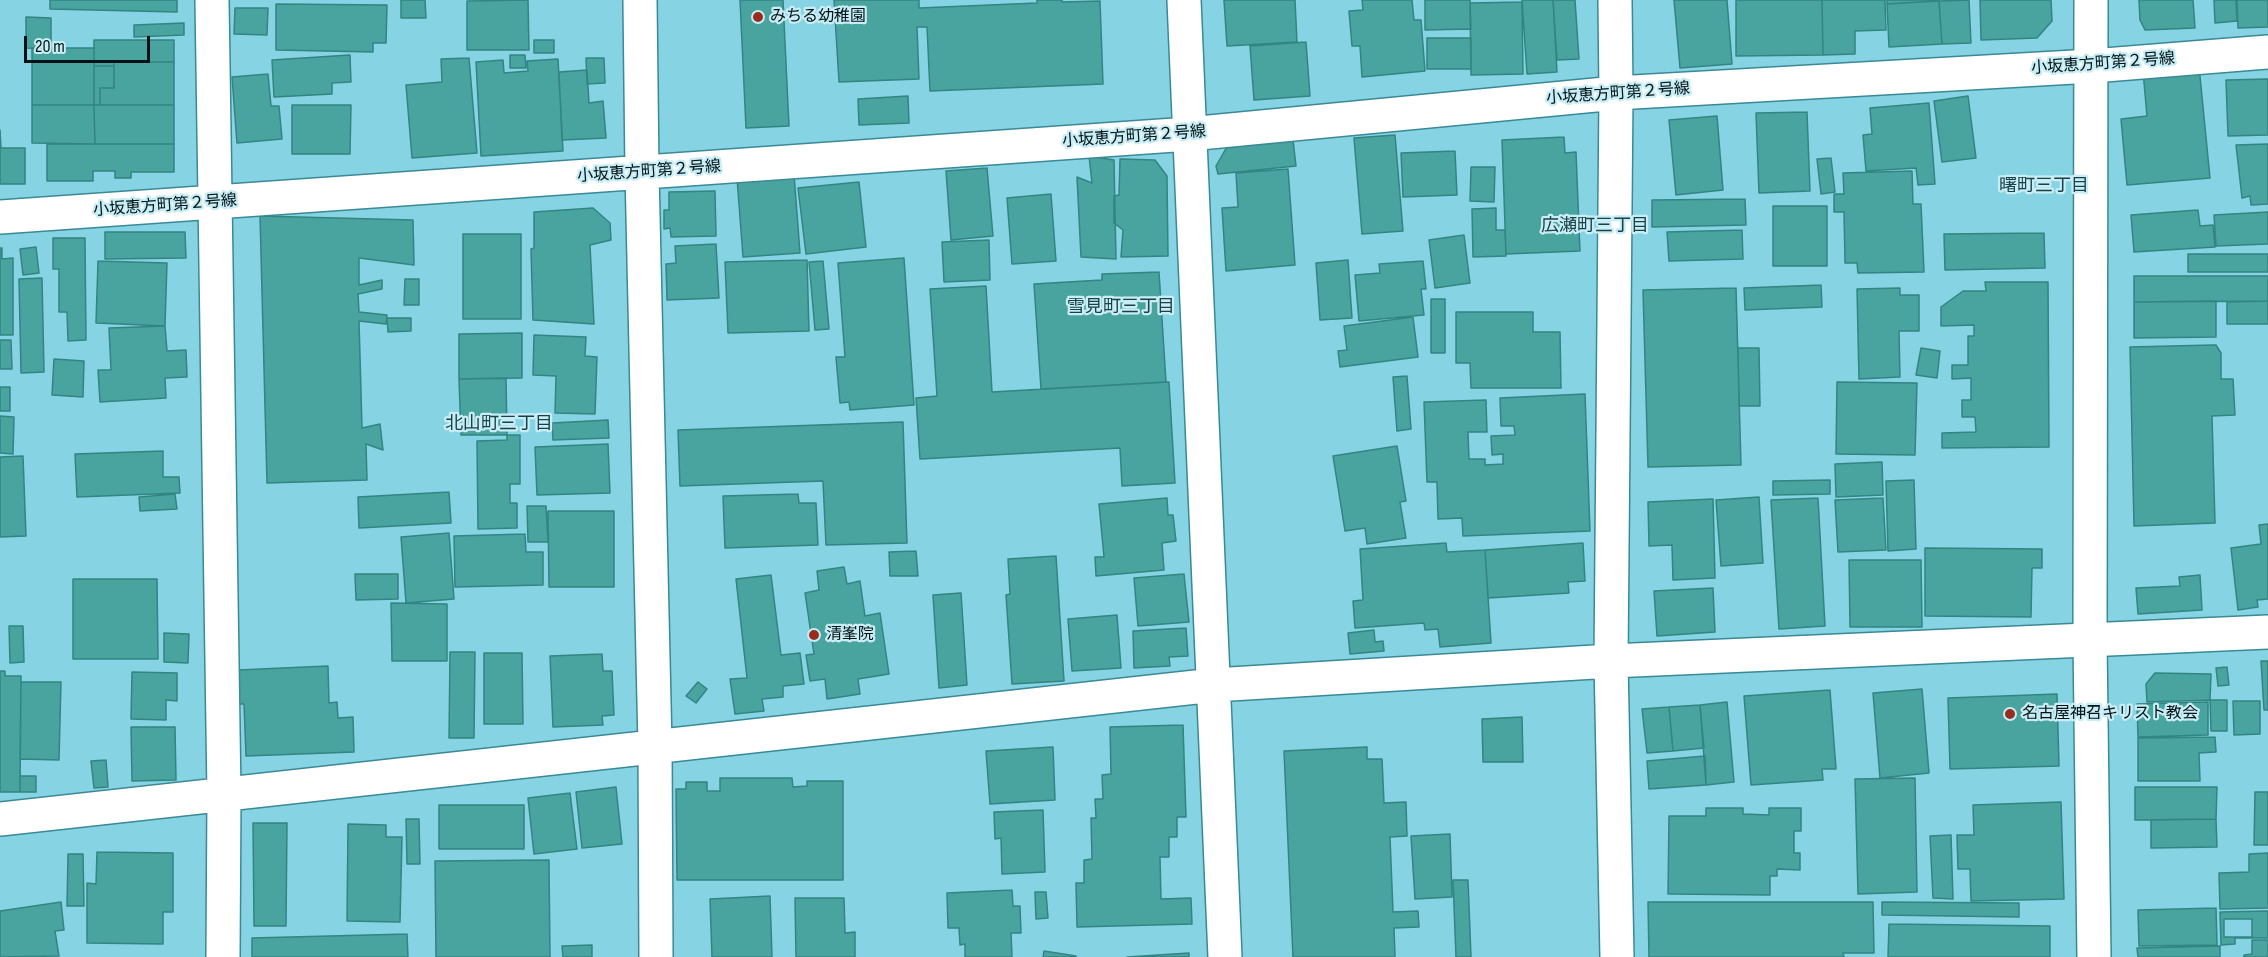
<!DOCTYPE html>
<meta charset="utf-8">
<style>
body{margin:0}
#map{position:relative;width:2268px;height:957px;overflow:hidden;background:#86d3e3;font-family:"Sofia Sans Condensed",sans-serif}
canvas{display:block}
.scale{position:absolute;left:24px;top:36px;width:126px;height:27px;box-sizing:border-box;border:3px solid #001216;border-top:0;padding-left:8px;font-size:18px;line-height:21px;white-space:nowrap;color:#001216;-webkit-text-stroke:4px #c8edf5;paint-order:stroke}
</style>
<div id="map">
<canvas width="2268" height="957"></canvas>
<div class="scale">20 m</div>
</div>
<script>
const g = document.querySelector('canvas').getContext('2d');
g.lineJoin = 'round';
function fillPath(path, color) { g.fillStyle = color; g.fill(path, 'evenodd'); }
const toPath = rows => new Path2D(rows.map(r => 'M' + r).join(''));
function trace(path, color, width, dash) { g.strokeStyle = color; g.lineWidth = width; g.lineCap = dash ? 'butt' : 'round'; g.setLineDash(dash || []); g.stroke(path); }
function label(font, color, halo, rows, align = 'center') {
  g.font = font + ' "Sofia Sans Condensed","Noto Sans JP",sans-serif'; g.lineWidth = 4.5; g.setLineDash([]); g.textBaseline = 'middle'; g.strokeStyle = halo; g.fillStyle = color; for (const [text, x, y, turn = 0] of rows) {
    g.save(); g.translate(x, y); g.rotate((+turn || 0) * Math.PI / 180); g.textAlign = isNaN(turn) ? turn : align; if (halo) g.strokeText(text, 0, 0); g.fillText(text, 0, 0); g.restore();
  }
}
const building = toPath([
 [50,0,177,0,177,12,50,9,50,0],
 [401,0,425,0,426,18,401,18,401,0],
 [528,0,529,50,467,50,467,1,528,0],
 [740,0,783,0,789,126,746,128,740,0],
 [834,0,919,0,919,8,1037,3,1037,0,1062,0,1062,2,1100,1,1103,84,930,91,927,27,917,27,919,79,839,82,834,0],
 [1224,0,1295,0,1297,42,1227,46,1224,0],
 [1362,0,1412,0,1414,20,1421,20,1425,71,1362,77,1360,46,1352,46,1349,11,1363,10,1362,0],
 [1425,0,1470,0,1471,29,1425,30,1425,0],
 [1522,0,1553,0,1557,72,1527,74,1522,0],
 [1553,0,1575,0,1579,59,1557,60,1553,0],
 [1674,0,1727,0,1732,64,1680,68,1674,0],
 [1736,0,1822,0,1823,55,1736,56,1736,0],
 [1822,0,1885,0,1886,30,1855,31,1855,54,1823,55,1822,0],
 [1887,0,1939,0,1939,1,1887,4,1887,0],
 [1969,0,1971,43,1942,44,1939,1,1969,0],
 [1980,0,2051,0,2052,21,2037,38,1981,40,1980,0],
 [2139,0,2193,0,2195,28,2145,30,2140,20,2139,0],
 [2214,0,2236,0,2237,21,2215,23,2214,0],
 [2237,0,2268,0,2268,27,2238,28,2237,0],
 [1939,1,1942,44,1889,47,1887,4,1939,1],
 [1522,2,1523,74,1471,75,1470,3,1522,2],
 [276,4,387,5,386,43,373,43,373,52,276,50,276,4],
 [235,8,268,8,267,35,234,34,235,8],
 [26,17,51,18,51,49,26,48,26,17],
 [184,23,184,35,134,37,134,25,184,23],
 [1427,38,1471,38,1471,69,1427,69,1427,38],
 [94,40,174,40,174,62,114,62,114,66,94,66,94,40],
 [534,40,554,40,554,53,534,53,534,40],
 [1306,42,1310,96,1254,100,1250,46,1306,42],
 [32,48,94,48,94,105,32,105,32,48],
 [350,55,351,82,332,83,332,94,274,97,272,60,350,55],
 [510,55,525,55,526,68,510,68,510,55],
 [469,58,477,153,412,158,406,85,442,82,441,59,469,58],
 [586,58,604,58,605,83,587,84,586,58],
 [558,59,563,151,481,156,476,62,503,60,504,73,528,71,527,61,558,59],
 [114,62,174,62,174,105,100,105,100,88,114,88,114,62],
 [94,66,114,66,114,88,100,88,100,105,94,105,94,66],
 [2199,66,2210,178,2127,185,2121,119,2147,116,2143,71,2199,66],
 [587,70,589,103,603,101,606,138,562,140,559,72,587,70],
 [268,74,271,106,279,106,282,139,237,143,232,77,268,74],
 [2268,79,2268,135,2228,136,2226,80,2268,79],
 [908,96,909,123,859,125,858,99,908,96],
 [1968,96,1976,158,1942,162,1934,101,1968,96],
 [1929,103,1935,184,1918,185,1916,168,1866,171,1863,135,1872,134,1870,108,1929,103],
 [32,105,94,105,95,144,32,143,32,105],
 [94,105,174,105,174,144,95,144,94,105],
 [292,105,351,105,350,154,292,154,292,105],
 [1807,112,1810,191,1759,193,1756,113,1807,112],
 [1717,116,1723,190,1676,195,1669,120,1717,116],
 [0,130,1,148,25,148,25,184,0,184,0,130],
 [1395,135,1403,231,1362,234,1354,138,1395,135],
 [1564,137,1565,153,1576,152,1580,251,1506,254,1502,140,1564,137],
 [1293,140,1296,166,1218,174,1216,166,1228,145,1293,140],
 [47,144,174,144,174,172,131,172,131,178,115,178,115,171,93,171,93,181,47,181,47,144],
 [2268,144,2268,204,2251,205,2250,196,2242,198,2236,145,2268,144],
 [1455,151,1457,195,1403,197,1401,153,1455,151],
 [1089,156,1114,160,1116,259,1081,257,1077,177,1092,183,1089,156],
 [1831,158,1835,192,1821,194,1817,159,1831,158],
 [1120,159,1155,160,1167,176,1168,256,1121,257,1123,230,1114,223,1114,196,1119,195,1120,159],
 [1471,167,1495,167,1494,202,1470,201,1471,167],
 [987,168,993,236,951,240,946,171,987,168],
 [1288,169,1295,265,1226,271,1222,208,1238,207,1236,173,1288,169],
 [1912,171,1913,204,1921,204,1924,272,1858,273,1857,263,1845,263,1844,212,1834,212,1834,194,1844,194,1843,173,1912,171],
 [794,174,800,253,743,257,737,178,794,174],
 [859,182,866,247,806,254,798,188,859,182],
 [715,191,716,236,671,237,670,228,664,229,664,210,669,210,669,192,715,191],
 [1051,194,1056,261,1012,264,1007,198,1051,194],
 [1745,199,1746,225,1652,227,1652,200,1745,199],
 [1773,206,1827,206,1827,266,1773,266,1773,206],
 [593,208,610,223,611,240,590,245,594,324,533,320,531,249,534,248,534,212,593,208],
 [1496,208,1496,230,1505,230,1506,256,1473,257,1472,209,1496,208],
 [2198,210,2200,226,2213,225,2215,247,2134,252,2131,215,2198,210],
 [2268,212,2268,244,2216,246,2214,215,2268,212],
 [260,216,413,220,414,265,359,258,359,285,382,280,382,289,358,294,359,312,387,315,386,324,359,321,362,428,380,424,383,450,366,444,367,480,267,483,260,216],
 [1742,230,1743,259,1669,261,1667,232,1742,230],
 [105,232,185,232,186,258,105,259,105,232],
 [2044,233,2045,268,1945,270,1944,234,2044,233],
 [463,234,521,234,521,319,463,319,463,234],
 [1464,235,1470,283,1435,288,1429,240,1464,235],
 [53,238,85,238,86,340,68,341,67,312,59,312,59,269,53,269,53,238],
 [989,240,990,280,944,282,942,242,989,240],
 [716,244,719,298,667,300,666,264,676,263,675,246,716,244],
 [36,247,39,273,23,275,20,249,36,247],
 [0,248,2,248,2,259,13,258,13,335,0,335,0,248],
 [2188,254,2268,254,2268,272,2188,272,2188,254],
 [904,258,914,405,850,410,849,402,840,403,836,357,845,357,838,263,904,258],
 [807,260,809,331,728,333,725,262,807,260],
 [1348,260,1352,318,1320,320,1316,263,1348,260],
 [98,261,167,263,165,326,96,323,98,261],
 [823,261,829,329,815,330,809,262,823,261],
 [1423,261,1426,289,1421,289,1424,315,1359,321,1355,275,1380,273,1379,264,1423,261],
 [1159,272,1166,382,1041,389,1034,284,1102,280,1102,274,1159,272],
 [2134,276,2268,276,2268,301,2134,302,2134,276],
 [42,278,44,372,21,373,19,279,42,278],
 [405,279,419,279,419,305,404,305,405,279],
 [1985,282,2048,282,2049,447,1942,448,1942,433,1976,432,1975,417,1962,417,1962,400,1971,400,1971,378,1952,379,1952,365,1968,365,1968,336,1974,336,1974,325,1941,326,1941,307,1963,291,1986,291,1985,282],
 [1821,285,1822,307,1745,310,1744,288,1821,285],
 [986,286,992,392,1169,382,1175,483,1122,486,1120,448,920,459,916,398,937,396,930,289,986,286],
 [1736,288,1741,465,1648,467,1643,290,1736,288],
 [1900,288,1900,295,1919,295,1919,331,1899,331,1900,377,1859,379,1857,289,1900,288],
 [1431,299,1445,299,1445,353,1431,353,1431,299],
 [2216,301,2216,337,2134,338,2134,302,2216,301],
 [2268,301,2268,324,2227,324,2227,302,2268,301],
 [1456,312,1533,312,1533,332,1560,332,1561,388,1471,388,1470,363,1456,363,1456,312],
 [1413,317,1418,357,1340,367,1338,351,1347,350,1344,326,1413,317],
 [387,318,411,318,411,331,388,332,387,318],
 [165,326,167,351,186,350,187,377,165,378,166,398,100,402,98,370,111,370,109,328,165,326],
 [522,333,522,378,459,379,459,334,522,333],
 [534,335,586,337,585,356,597,357,595,414,555,413,556,376,533,375,534,335],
 [0,340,11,340,12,369,0,369,0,340],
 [2213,345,2216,345,2221,353,2221,379,2233,379,2235,415,2212,416,2215,523,2134,526,2130,347,2213,345],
 [1738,348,1759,348,1760,406,1739,406,1738,348],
 [1921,348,1940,351,1937,378,1916,375,1921,348],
 [54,359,84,361,83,397,52,395,54,359],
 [1407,376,1411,429,1397,431,1393,377,1407,376],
 [506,378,507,435,461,435,459,379,506,378],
 [1837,382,1917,383,1915,455,1836,454,1837,382],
 [0,387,10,387,10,411,0,411,0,387],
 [1585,394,1590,531,1463,536,1462,518,1438,519,1437,482,1427,482,1424,402,1486,400,1487,432,1468,432,1469,459,1485,459,1485,465,1503,464,1503,454,1492,455,1491,436,1515,435,1514,426,1501,426,1500,398,1585,394],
 [0,416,14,417,13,454,0,453,0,416],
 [608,420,609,438,553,440,552,423,608,420],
 [903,422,907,543,826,545,823,481,680,486,678,430,903,422],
 [507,435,520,435,520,484,510,484,510,503,517,503,517,528,478,529,477,441,507,440,507,435],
 [608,444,610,493,537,495,535,447,608,444],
 [1397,446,1406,501,1400,502,1406,538,1367,544,1365,528,1345,531,1333,456,1397,446],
 [163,451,163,477,179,477,180,493,77,497,75,454,163,451],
 [23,456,26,536,0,537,0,457,23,456],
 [1882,462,1883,495,1836,497,1835,464,1882,462],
 [1830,480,1830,494,1773,495,1773,481,1830,480],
 [1914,480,1916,549,1888,551,1886,481,1914,480],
 [449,492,451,523,359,528,358,497,449,492],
 [175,494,177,509,140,511,139,497,175,494],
 [798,494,799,503,816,503,818,545,725,548,723,496,798,494],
 [1759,497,1763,563,1721,566,1716,500,1759,497],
 [1167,498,1168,515,1173,515,1176,541,1162,543,1164,570,1096,576,1095,557,1104,557,1099,504,1167,498],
 [1818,498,1825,626,1779,629,1771,500,1818,498],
 [1883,498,1886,550,1838,552,1835,500,1883,498],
 [1713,499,1715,578,1673,580,1672,545,1649,546,1648,502,1713,499],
 [527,506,546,506,548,542,528,542,527,506],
 [548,511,614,511,614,587,549,587,548,511],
 [2268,524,2268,599,2257,600,2258,607,2238,610,2231,548,2261,544,2259,525,2268,524],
 [449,533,454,599,406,603,401,537,449,533],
 [525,534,526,552,543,552,543,585,455,587,454,536,525,534],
 [1446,543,1447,552,1485,550,1491,643,1440,647,1438,629,1425,630,1424,623,1355,628,1353,601,1363,600,1360,549,1446,543],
 [1583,543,1585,581,1568,582,1569,593,1488,598,1485,550,1583,543],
 [1925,548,2042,549,2042,568,2032,568,2031,617,1925,616,1925,548],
 [916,551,918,576,890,576,889,552,916,551],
 [1056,556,1064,681,1012,684,1006,595,1010,594,1008,559,1056,556],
 [1849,560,1921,560,1922,627,1850,627,1849,560],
 [844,567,847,584,860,581,865,616,880,613,889,674,858,679,860,694,827,699,825,679,810,681,806,655,814,654,805,593,819,590,817,571,844,567],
 [355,574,398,574,398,599,356,600,355,574],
 [1184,574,1189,622,1138,626,1134,578,1184,574],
 [771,575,781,655,800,653,804,684,783,686,783,697,762,699,764,711,735,714,730,679,747,678,736,579,771,575],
 [2200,575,2202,610,2138,614,2136,588,2180,586,2179,577,2200,575],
 [73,579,157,579,158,659,73,659,73,579],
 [1713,588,1715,632,1657,636,1654,591,1713,588],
 [961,593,967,685,939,688,933,595,961,593],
 [391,603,447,604,447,661,392,661,391,603],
 [1117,615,1121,668,1072,671,1068,619,1117,615],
 [9,626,23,626,24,662,10,663,9,626],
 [1186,628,1188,656,1169,657,1170,666,1134,668,1133,631,1186,628],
 [1374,630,1375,642,1383,641,1384,651,1350,654,1348,633,1374,630],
 [164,633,189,634,188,663,164,662,164,633],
 [450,652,475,652,474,738,449,738,450,652],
 [484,653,522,653,523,724,484,724,484,653],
 [602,654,603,671,612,671,614,715,602,716,603,725,553,727,550,656,602,654],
 [2261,661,2268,661,2268,710,2264,710,2261,661],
 [328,666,329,703,337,702,338,718,353,717,354,752,246,756,244,704,239,704,238,670,328,666],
 [2227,667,2229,685,2218,686,2216,668,2227,667],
 [0,671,5,671,5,676,21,676,20,792,0,792,0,671],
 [132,672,177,673,177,701,166,700,166,720,131,719,132,672],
 [2155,673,2211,674,2210,700,2147,702,2146,684,2155,673],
 [21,682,61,682,59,760,20,759,21,682],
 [698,682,707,689,696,703,686,696,698,682],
 [1922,689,1929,773,1880,778,1873,693,1922,689],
 [1830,690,1836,769,1822,769,1823,780,1751,785,1744,696,1830,690],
 [2057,694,2059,766,1950,769,1948,698,2057,694],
 [2210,700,2227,700,2227,731,2211,731,2210,700],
 [2233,701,2260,701,2260,734,2234,735,2233,701],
 [1727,702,1734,782,1706,785,1700,705,1727,702],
 [2208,702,2208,735,2138,737,2137,704,2208,702],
 [1700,705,1704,748,1673,751,1669,707,1700,705],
 [1669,707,1673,751,1647,753,1642,709,1669,707],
 [1522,717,1523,762,1483,762,1482,719,1522,717],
 [1183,725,1186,817,1177,817,1177,837,1169,837,1169,857,1160,857,1161,899,1191,898,1192,924,1077,927,1076,883,1084,883,1084,860,1092,859,1091,818,1096,818,1095,799,1103,799,1102,775,1111,774,1110,727,1183,725],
 [131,727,175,727,176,780,132,781,131,727],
 [2215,737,2216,752,2199,753,2200,781,2138,781,2138,738,2215,737],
 [1053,747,1055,800,990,804,986,751,1053,747],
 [1367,747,1367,759,1382,759,1384,803,1406,802,1407,836,1390,837,1393,912,1418,911,1419,927,1394,928,1395,957,1293,957,1284,751,1367,747],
 [1705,756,1706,785,1649,789,1647,761,1705,756],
 [106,760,108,787,94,788,91,761,106,760],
 [20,776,36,776,36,792,20,792,20,776],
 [720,778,792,778,793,787,807,786,807,781,843,781,843,880,677,880,676,789,686,789,686,782,707,782,707,791,720,791,720,778],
 [1915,778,1917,892,1858,894,1855,779,1915,778],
 [616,787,622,844,582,848,576,792,616,787],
 [2135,787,2217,787,2216,819,2135,820,2135,787],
 [2255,792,2268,792,2268,845,2254,845,2255,792],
 [570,793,577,849,534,854,528,798,570,793],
 [2061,802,2064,899,1971,901,1970,869,1958,869,1957,835,1974,835,1973,805,2061,802],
 [439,805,524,805,524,849,439,849,439,805],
 [1706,808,1743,808,1743,814,1769,815,1769,808,1801,808,1801,831,1794,831,1794,853,1800,853,1800,870,1777,869,1777,876,1770,876,1770,895,1668,894,1669,816,1706,816,1706,808],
 [1043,810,1045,872,1002,874,1001,838,995,839,994,812,1043,810],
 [406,819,419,819,420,864,407,864,406,819],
 [2216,819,2217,847,2151,848,2151,820,2216,819],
 [253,823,287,823,286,926,254,926,253,823],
 [348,824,386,825,386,837,402,837,400,922,347,921,348,824],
 [1450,834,1452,897,1415,899,1411,836,1450,834],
 [1951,835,1953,899,1933,898,1930,836,1951,835],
 [97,852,173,853,173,912,163,912,163,944,87,943,87,883,96,884,97,852],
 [2268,853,2268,908,2220,909,2219,873,2249,872,2249,854,2268,853],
 [68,854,83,854,84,906,67,906,68,854],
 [549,860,550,957,436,957,435,861,549,860],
 [1453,880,1468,880,1471,957,1456,957,1453,880],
 [1012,890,1013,906,1020,906,1021,933,1011,933,1012,957,965,957,965,944,960,945,959,928,948,928,947,893,1012,890],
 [1035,892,1046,892,1048,918,1036,919,1035,892],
 [770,896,772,957,712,957,710,899,770,896],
 [795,898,844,898,845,933,855,932,855,957,796,957,795,898],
 [61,902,64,930,55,931,59,956,0,957,0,911,61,902],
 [1648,902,1873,902,1874,953,1843,953,1844,957,1649,957,1648,902],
 [1882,902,2019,903,2019,917,1882,915,1882,902],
 [2216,908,2217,945,2139,946,2138,910,2216,908],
 [2268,911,2268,938,2235,938,2235,944,2221,945,2220,912,2268,911],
 [2224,919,2252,919,2252,937,2224,937,2224,919],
 [1889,924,2050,926,2050,957,1888,957,1889,924],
 [407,934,408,957,252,957,252,938,407,934],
 [2252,940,2268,940,2268,957,2244,957,2244,955,2252,954,2252,940],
 [592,945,592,957,563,957,562,946,592,945],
 [2220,946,2220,957,2138,957,2137,948,2220,946],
 [1044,951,1076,956,1076,957,1043,957,1044,951],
 [1189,953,1189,957,1127,957,1189,953]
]);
fillPath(building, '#49a39f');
trace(building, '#328582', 1.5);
const minor = toPath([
 [212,0,224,794,223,957],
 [640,0,642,172,655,746,656,957],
 [1184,0,1225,957],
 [1615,0,1616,93,1611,661,1617,957],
 [0,217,1189,134,1616,93,2092,66,2268,52],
 [0,819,1214,685,1611,661,2268,632]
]);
const tertiary = toPath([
 [2091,0,2090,639,2094,957]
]);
trace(minor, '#3a8997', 36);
trace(tertiary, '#3a8997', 36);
trace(minor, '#fff', 33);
trace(tertiary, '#fff', 33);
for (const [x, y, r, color] of [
 [758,17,6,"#972d1d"],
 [814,635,6,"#972d1d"],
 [2010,714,6,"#972d1d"]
]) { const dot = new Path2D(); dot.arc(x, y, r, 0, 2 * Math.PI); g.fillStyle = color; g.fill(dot); trace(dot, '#c8edf5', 2); }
label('16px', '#001216', '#c8edf5', [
 ["みちる幼稚園",770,17],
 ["清峯院",826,635],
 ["名古屋神召キリスト教会",2022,714]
], 'left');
label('16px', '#001216', '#c8edf5', [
 ["小坂恵方町第２号線",2103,64,-4],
 ["小坂恵方町第２号線",1618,94,-4],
 ["小坂恵方町第２号線",1134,137,-4],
 ["小坂恵方町第２号線",649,172,-4],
 ["小坂恵方町第２号線",165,206,-4]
]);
label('18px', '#184249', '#c8edf5', [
 ["曙町三丁目",2044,186],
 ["広瀬町三丁目",1595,226],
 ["雪見町三丁目",1121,307],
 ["北山町三丁目",499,424]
]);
</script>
